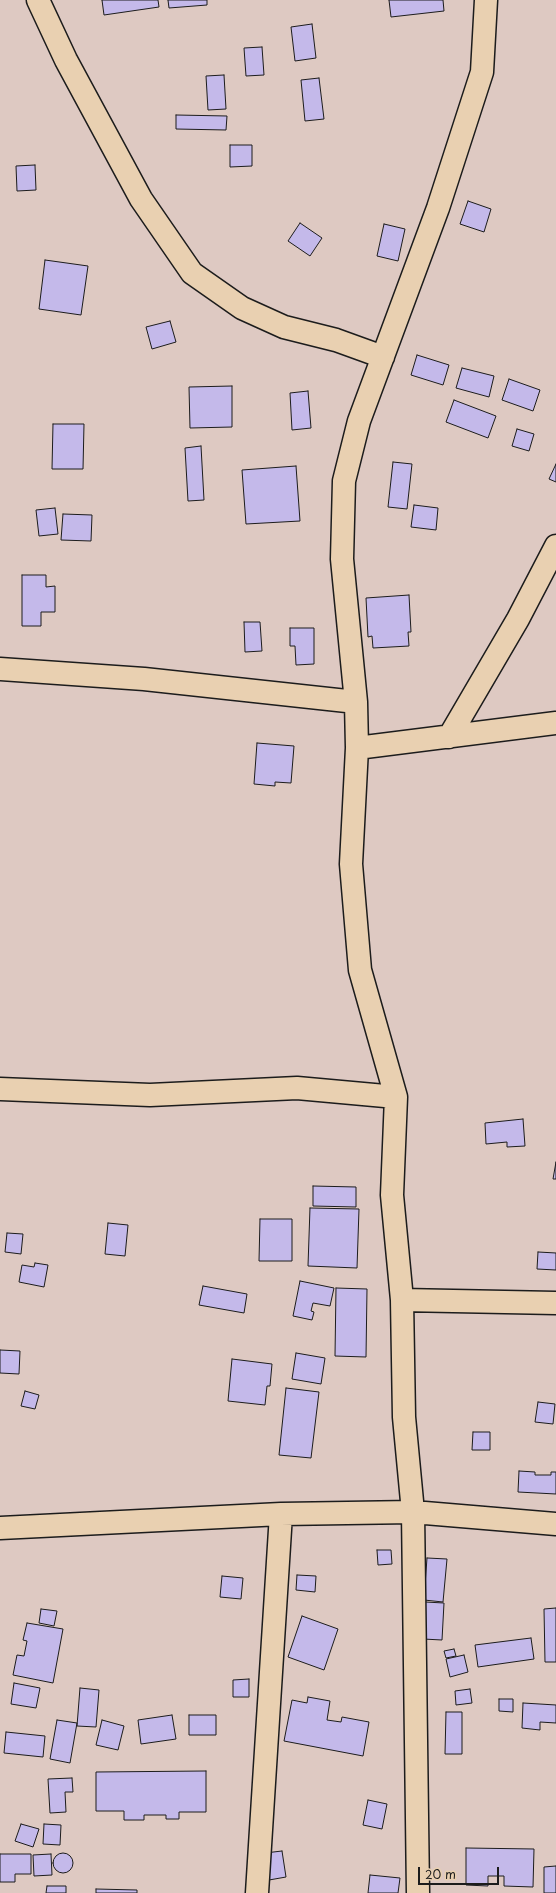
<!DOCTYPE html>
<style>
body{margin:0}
#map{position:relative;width:556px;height:1893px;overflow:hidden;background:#dec9c2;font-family:"Playpen Sans",sans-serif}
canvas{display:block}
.scale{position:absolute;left:418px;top:1867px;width:81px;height:18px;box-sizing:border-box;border:2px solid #1c1c1c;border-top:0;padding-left:5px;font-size:12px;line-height:14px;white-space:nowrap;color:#1c1c1c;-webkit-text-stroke:3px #e9d0b1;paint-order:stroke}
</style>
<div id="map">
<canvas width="556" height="1893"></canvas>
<div class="scale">20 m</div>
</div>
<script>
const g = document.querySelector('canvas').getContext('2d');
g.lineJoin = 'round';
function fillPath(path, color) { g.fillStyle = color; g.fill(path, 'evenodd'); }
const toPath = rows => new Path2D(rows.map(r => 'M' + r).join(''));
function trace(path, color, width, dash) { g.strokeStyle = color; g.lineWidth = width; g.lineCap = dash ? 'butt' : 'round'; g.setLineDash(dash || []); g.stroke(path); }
const building = toPath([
 [102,0,158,0,159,7,104,15,102,0],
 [168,0,207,0,207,5,169,8,168,0],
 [389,0,443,0,444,11,391,17,389,0],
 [312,24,316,58,295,61,291,27,312,24],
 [262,47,264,75,246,76,244,48,262,47],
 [224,75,226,109,208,110,206,76,224,75],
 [319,78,324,119,305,121,301,80,319,78],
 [176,115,227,116,226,130,176,129,176,115],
 [230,145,252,145,252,166,230,167,230,145],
 [35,165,36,190,17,191,16,166,35,165],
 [468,201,491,209,484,232,460,224,468,201],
 [300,223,322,238,310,256,288,241,300,223],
 [384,224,405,229,398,261,377,256,384,224],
 [45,260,88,266,81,315,39,309,45,260],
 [170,321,176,342,152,349,146,327,170,321],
 [417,355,449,365,443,385,411,375,417,355],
 [462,368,494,376,489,397,456,388,462,368],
 [509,379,540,390,533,411,502,400,509,379],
 [232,386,232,427,190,428,189,387,232,386],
 [308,391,311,428,292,430,290,393,308,391],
 [454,400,496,416,488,438,446,422,454,400],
 [53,424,84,424,83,469,52,469,53,424],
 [517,429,534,434,529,451,512,446,517,429],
 [201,446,204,500,188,501,185,448,201,446],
 [393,462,412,464,407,509,388,507,393,462],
 [556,464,556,482,549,479,556,464],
 [296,466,300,521,246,524,242,470,296,466],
 [414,505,438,508,436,530,411,527,414,505],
 [55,508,58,534,39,536,36,510,55,508],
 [63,514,92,515,91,541,61,540,63,514],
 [22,575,46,575,46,587,55,586,55,612,41,612,41,626,22,626,22,575],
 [409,595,411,632,408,632,409,646,373,648,372,636,368,637,366,598,409,595],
 [244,622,260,622,262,651,245,652,244,622],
 [290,628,314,628,314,664,296,665,295,646,290,646,290,628],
 [257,743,294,746,291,783,275,782,275,786,254,784,257,743],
 [523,1119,525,1146,507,1147,507,1142,486,1144,485,1123,523,1119],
 [556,1162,556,1179,553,1179,556,1162],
 [313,1186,356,1187,356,1207,313,1206,313,1186],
 [310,1208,359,1209,357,1268,308,1266,310,1208],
 [260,1219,292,1219,292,1261,259,1261,260,1219],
 [108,1223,128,1225,125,1256,105,1254,108,1223],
 [7,1233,23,1234,21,1254,5,1252,7,1233],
 [538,1252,556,1253,556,1270,537,1269,538,1252],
 [35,1263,48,1265,44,1287,19,1282,22,1265,34,1267,35,1263],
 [300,1281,334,1288,330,1306,313,1303,311,1311,314,1312,312,1320,293,1316,300,1281],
 [203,1286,247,1294,244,1313,199,1305,203,1286],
 [336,1288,367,1289,366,1357,335,1356,336,1288],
 [0,1350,20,1351,19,1374,0,1373,0,1350],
 [296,1353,325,1358,321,1384,292,1379,296,1353],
 [232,1359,272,1364,270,1386,267,1386,265,1405,228,1401,232,1359],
 [286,1388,319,1392,311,1458,279,1455,286,1388],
 [25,1391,39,1395,35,1409,21,1406,25,1391],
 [538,1402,555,1404,553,1424,535,1422,538,1402],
 [473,1432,490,1432,490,1450,472,1450,473,1432],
 [519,1471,535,1472,535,1475,551,1475,551,1472,556,1472,556,1494,518,1492,519,1471],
 [377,1550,391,1550,392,1564,378,1565,377,1550],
 [427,1558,447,1559,443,1602,424,1600,427,1558],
 [297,1575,316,1576,315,1592,296,1590,297,1575],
 [222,1576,243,1578,241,1599,220,1597,222,1576],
 [425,1602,444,1603,442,1640,423,1639,425,1602],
 [556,1608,556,1662,545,1662,544,1609,556,1608],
 [41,1609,57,1611,54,1626,39,1623,41,1609],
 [302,1616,338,1629,324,1670,288,1657,302,1616],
 [27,1623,63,1629,53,1683,13,1675,17,1655,24,1656,27,1641,23,1640,27,1623],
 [531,1638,534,1659,478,1667,475,1645,531,1638],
 [454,1649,456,1656,446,1658,444,1651,454,1649],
 [464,1655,468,1672,450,1677,446,1659,464,1655],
 [249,1679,249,1697,233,1697,233,1680,249,1679],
 [14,1683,40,1688,36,1708,11,1704,14,1683],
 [80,1688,99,1690,96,1727,77,1726,80,1688],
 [470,1689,472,1703,456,1705,455,1691,470,1689],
 [308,1697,330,1701,327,1720,341,1722,342,1717,369,1722,363,1756,284,1741,292,1700,307,1703,308,1697],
 [499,1699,513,1699,513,1712,499,1711,499,1699],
 [523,1703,556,1705,556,1723,540,1722,540,1730,522,1728,523,1703],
 [446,1712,462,1712,462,1754,445,1754,446,1712],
 [172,1715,176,1739,141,1744,138,1720,172,1715],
 [189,1715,216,1715,216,1735,189,1735,189,1715],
 [57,1720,77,1723,70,1763,50,1759,57,1720],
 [102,1720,124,1726,118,1750,96,1745,102,1720],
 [6,1732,45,1736,43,1757,4,1753,6,1732],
 [206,1771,206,1812,179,1812,179,1819,166,1819,166,1815,144,1815,144,1820,124,1820,124,1811,96,1811,96,1772,206,1771],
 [72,1778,73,1792,65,1792,66,1812,50,1813,48,1779,72,1778],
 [368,1800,387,1804,382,1829,363,1825,368,1800],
 [21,1824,39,1829,33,1847,15,1841,21,1824],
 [44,1824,61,1825,60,1845,43,1844,44,1824],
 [466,1848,534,1849,533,1887,504,1886,504,1876,488,1876,488,1886,466,1885,466,1848],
 [282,1851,286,1877,269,1880,265,1853,282,1851],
 '53 1863a10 10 0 1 1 20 0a10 10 0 1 1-20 0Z',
 [0,1854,31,1854,31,1874,15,1874,15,1882,0,1882,0,1854],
 [51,1854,52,1875,34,1876,33,1855,51,1854],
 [556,1866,556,1893,544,1893,544,1867,556,1866],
 [370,1875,400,1878,398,1893,368,1893,370,1875],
 [47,1886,66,1886,66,1893,46,1893,47,1886],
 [96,1889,137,1890,137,1893,96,1893,96,1889]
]);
fillPath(building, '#c4b9ea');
trace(building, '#1c1c1c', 1);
const street = toPath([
 [38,0,66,60,141,199,192,273,242,308,284,327,336,340,383,357],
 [0,669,144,679,356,702],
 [449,737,518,619,556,546],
 [357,748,556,723],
 [0,1089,150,1095,297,1088,396,1097],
 [402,1300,556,1303],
 [0,1528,281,1514,413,1512,556,1524],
 [257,1893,281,1514],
 [418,1893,413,1512,404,1417,402,1300,392,1195,396,1097,360,970,351,864,357,748,356,702,342,559,344,481,359,421,438,208,482,72,486,0]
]);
trace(street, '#1c1c1c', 25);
trace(street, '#e9d0b1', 22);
</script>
